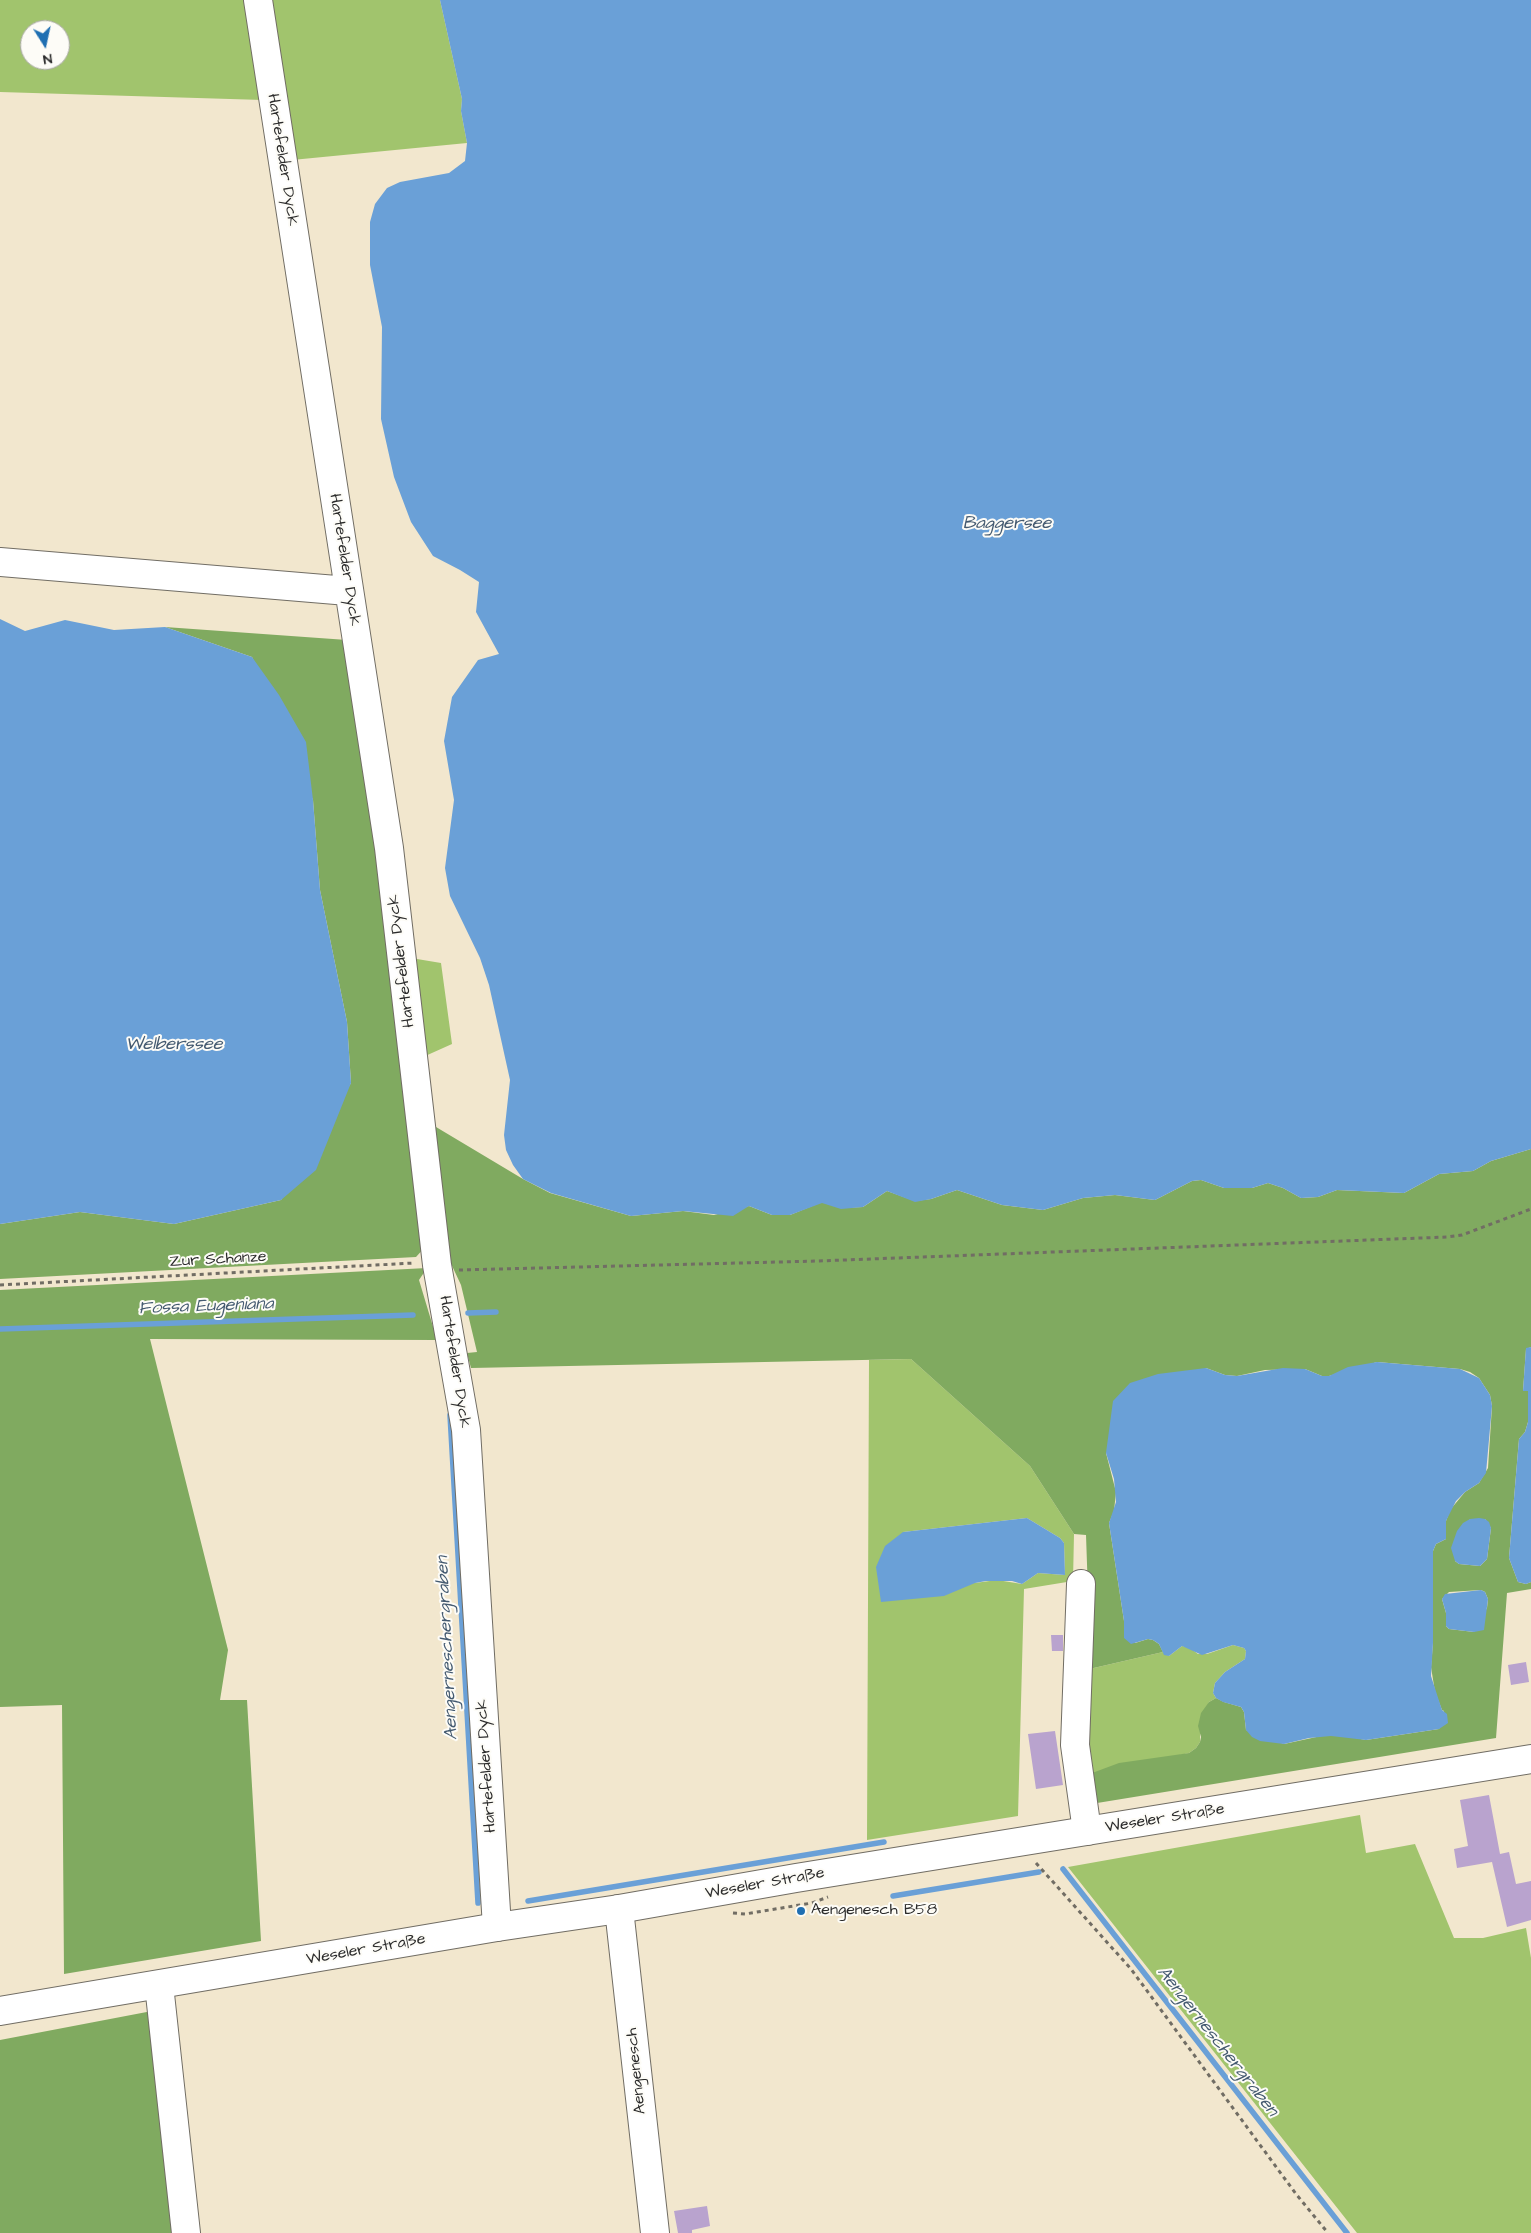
<!DOCTYPE html>
<meta charset="utf-8">
<style>
body{margin:0}
#map{position:relative;width:1531px;height:2233px;overflow:hidden;background:#f2e7ce;font-family:"Architects Daughter",sans-serif}
canvas{display:block}
.north{position:absolute;left:20px;top:20px;width:50px;height:50px;box-sizing:border-box;background:#fdfcf7;border:1px solid #a9a8a5;border-radius:50%;rotate:170deg;font-size:14px;font-weight:700;line-height:20px;text-align:center;color:#2b2b2b}
.north::after{content:'';display:block;margin:auto;width:18px;height:22px;background:#1f6fb2;clip-path:polygon(50% 0,100% 100%,50% 72%,0 100%)}
</style>
<div id="map">
<canvas width="1531" height="2233"></canvas>
<div class="north">N</div>
</div>
<script>
const g = document.querySelector('canvas').getContext('2d');
g.lineJoin = 'round';
function fillPath(path, color) { g.fillStyle = color; g.fill(path, 'evenodd'); }
const toPath = rows => new Path2D(rows.map(r => 'M' + r).join(''));
function trace(path, color, width, dash) { g.strokeStyle = color; g.lineWidth = width; g.lineCap = dash ? 'butt' : 'round'; g.setLineDash(dash || []); g.stroke(path); }
function label(font, color, halo, rows, align = 'center') {
  g.font = font + ' "Architects Daughter",sans-serif'; g.lineWidth = 4; g.setLineDash([]); g.textBaseline = 'middle'; g.strokeStyle = halo; g.fillStyle = color; for (const [text, x, y, turn = 0] of rows) {
    g.save(); g.translate(x, y); g.rotate((+turn || 0) * Math.PI / 180); g.textAlign = isNaN(turn) ? turn : align; if (halo) g.strokeText(text, 0, 0); g.fillText(text, 0, 0); g.restore();
  }
}
fillPath(toPath([
 [0,0,247,0,263,100,0,92],
 [30,30,60,30,60,60,30,60],
 [267,0,440,0,462,99,461,111,467,143,292,160],
 [411,958,441,963,452,1044,423,1057],
 [911,1359,1030,1466,1074,1534,1073,1581,1024,1589,1018,1816,867,1840,869,1360],
 [1027,1518,1060,1538,1064,1543,1065,1575,1038,1573,1022,1584,997,1580,975,1583,903,1532],
 [1233,1645,1244,1648,1246,1651,1245,1659,1225,1672,1215,1683,1213,1693,1216,1698,1209,1702,1200,1733,1200,1742,1196,1748,1189,1753,1084,1776,1085,1670,1163,1652,1169,1656,1182,1646,1189,1647,1198,1654,1207,1654],
 [1360,1815,1366,1853,1415,1844,1454,1938,1483,1938,1526,1928,1531,1958,1531,2233,1357,2233,1068,1867]
]), '#a1c46d');
fillPath(toPath([
 [165,627,347,640,378,842,426,1246,416,1257,0,1279,0,1224,80,1212,174,1224,281,1200,351,1083,347,1022,320,890,313,800,252,657],
 [431,1124,523,1179,550,1193,631,1216,683,1211,714,1215,749,1206,772,1215,790,1215,822,1202,841,1208,863,1207,887,1191,915,1201,931,1199,957,1190,1002,1205,1043,1210,1083,1198,1115,1195,1155,1200,1192,1181,1201,1180,1224,1188,1252,1188,1268,1183,1283,1188,1301,1198,1318,1197,1337,1190,1404,1193,1439,1174,1473,1171,1491,1161,1531,1149,1531,1347,1526,1349,1523,1391,1528,1390,1529,1403,1528,1422,1525,1432,1519,1439,1509,1558,1518,1582,1526,1584,1531,1582,1531,1589,1507,1593,1496,1738,1091,1804,1084,1776,1119,1763,1189,1753,1196,1748,1200,1742,1201,1737,1198,1726,1201,1713,1209,1702,1216,1698,1224,1702,1241,1707,1244,1712,1246,1730,1284,1744,1321,1736,1345,1736,1366,1740,1439,1729,1444,1711,1442,1710,1435,1692,1431,1667,1433,1643,1433,1551,1436,1544,1446,1539,1446,1521,1450,1510,1465,1492,1479,1483,1488,1468,1492,1406,1490,1395,1479,1378,1470,1372,1460,1369,1377,1362,1329,1376,1322,1376,1305,1369,1265,1370,1237,1376,1225,1375,1206,1368,1106,1453,1116,1492,1114,1511,1109,1523,1124,1621,1124,1634,1135,1643,1148,1639,1153,1640,1159,1644,1163,1652,1085,1670,1088,1593,1086,1535,1074,1534,1030,1466,911,1359,471,1368,467,1353,477,1352,461,1285,447,1255],
 [1470,1519,1485,1519,1491,1528,1487,1559,1480,1566,1459,1564,1455,1561],
 [1481,1590,1485,1592,1488,1599,1487,1608,1474,1632,1449,1629,1446,1626,1446,1613,1442,1599,1449,1592],
 [427,1268,419,1280,437,1340,150,1339,228,1650,220,1700,247,1700,261,1941,64,1974,62,1705,0,1707,0,1290],
 [152,2011,178,2233,0,2233,0,2040]
]), '#80aa60');
fillPath(toPath([
 [440,0,1531,0,1531,1149,1491,1161,1473,1171,1439,1174,1404,1193,1337,1190,1318,1197,1301,1198,1283,1188,1268,1183,1252,1188,1224,1188,1201,1180,1192,1181,1155,1200,1115,1195,1083,1198,1043,1210,1002,1205,957,1190,931,1199,915,1202,887,1191,863,1207,841,1209,822,1203,790,1215,772,1215,749,1206,733,1216,683,1211,631,1216,551,1193,523,1179,513,1165,506,1150,504,1135,510,1080,489,985,480,958,450,896,445,868,454,800,444,741,452,697,478,660,499,654,476,612,479,582,460,570,433,556,411,522,394,477,381,419,382,327,370,265,370,222,375,204,387,188,400,182,449,173,465,161,467,143,461,111,462,99],
 [0,619,25,631,65,620,114,630,165,627,252,657,279,695,306,742,313,800,320,890,347,1022,351,1083,316,1170,281,1200,174,1224,80,1212,0,1224],
 [1531,1347,1531,1582,1526,1584,1518,1582,1509,1558,1519,1439,1525,1432,1528,1422,1528,1391,1523,1391,1526,1348],
 [1377,1362,1460,1369,1479,1378,1490,1395,1492,1406,1486,1473,1479,1483,1465,1492,1456,1501,1446,1521,1446,1539,1436,1544,1433,1551,1433,1643,1431,1676,1442,1710,1447,1714,1448,1723,1439,1729,1366,1740,1331,1736,1309,1738,1284,1744,1260,1741,1252,1737,1246,1730,1244,1712,1241,1707,1223,1702,1216,1698,1213,1693,1215,1683,1225,1672,1245,1659,1246,1651,1244,1648,1233,1645,1202,1655,1182,1646,1169,1656,1164,1655,1159,1644,1153,1640,1148,1639,1131,1644,1124,1638,1124,1621,1109,1523,1116,1502,1114,1479,1106,1453,1113,1401,1130,1383,1158,1374,1206,1368,1225,1375,1237,1376,1283,1368,1305,1369,1322,1376,1329,1376,1348,1367],
 [1027,1518,1060,1538,1064,1543,1065,1575,1038,1573,1022,1584,1012,1581,986,1581,975,1583,944,1596,881,1602,876,1567,885,1546,903,1532],
 [1479,1518,1485,1519,1489,1522,1491,1528,1487,1559,1480,1566,1459,1564,1455,1561,1451,1548,1457,1531,1463,1523,1470,1519],
 [1481,1590,1485,1592,1488,1599,1484,1630,1474,1632,1449,1629,1446,1626,1446,1613,1442,1599,1445,1594]
]), '#6aa0d7');
trace(toPath([
 [468,1313,496,1312],
 [0,1329,413,1315],
 [450,1415,478,1903],
 [1063,1869,1347,2233],
 [893,1896,1039,1872],
 [528,1901,884,1842]
]), '#6aa0d7', 5.5);
fillPath(toPath([
 [1051,1635,1063,1635,1063,1651,1052,1651],
 [1526,1662,1529,1682,1511,1685,1508,1665],
 [1055,1731,1063,1785,1036,1789,1028,1734],
 [1489,1795,1500,1854,1509,1852,1516,1884,1531,1881,1531,1920,1507,1927,1492,1862,1457,1868,1454,1849,1468,1846,1460,1800],
 [707,2206,710,2226,692,2230,692,2233,678,2233,674,2211]
]), '#b9a3ce');
const minor = toPath([
 [258,0,389,848,437,1265,466,1430,497,1927],
 [0,562,348,591],
 [1081,1584,1075,1745,1087,1831],
 [619,1909,655,2233],
 [159,1985,186,2233]
]);
const major = toPath([
 [0,2011,497,1927,619,1909,796,1878,1531,1759]
]);
trace(minor, '#716d64', 30);
trace(major, '#716d64', 30);
trace(toPath([
 [459,1270,818,1261,1447,1237,1462,1235,1531,1209],
 [0,1285,414,1263],
 [1036,1863,1131,1969,1296,2194,1328,2233],
 [733,1913,745,1914,812,1903,828,1897]
]), '#716d64', 3, [4, 4]);
trace(minor, '#fff', 28);
trace(major, '#fff', 28);
for (const [x, y, r, color] of [
 [801,1911,5,"#1f6fb2"]
]) { const dot = new Path2D(); dot.arc(x, y, r, 0, 2 * Math.PI); g.fillStyle = color; g.fill(dot); trace(dot, '#fdfcf7', 2); }
label('16px', '#2b2b2b', '#fdfcf7', [
 ["Hartefelder Dyck",282,160,81],
 ["Hartefelder Dyck",344,560,81],
 ["Hartefelder Dyck",402,961,-97],
 ["Zur Schanze",218,1260,-3],
 ["Hartefelder Dyck",454,1362,81],
 ["Hartefelder Dyck",487,1766,-94],
 ["Weseler Straße",1165,1819,-9],
 ["Weseler Straße",765,1884,-10],
 ["Weseler Straße",366,1950,-10],
 ["Aengenesch",637,2071,-96]
]);
label('16px', '#2b2b2b', '#fdfcf7', [
 ["Aengenesch B58",811,1911]
], 'left');
label('italic 18px', '#445a70', '#fdfcf7', [
 ["Baggersee",1007,524],
 ["Welberssee",174,1045],
 ["Fossa Eugeniana",206,1307,-2],
 ["Aengerneschergraben",448,1648,-93],
 ["Aengerneschergraben",1217,2042,52]
]);
</script>
